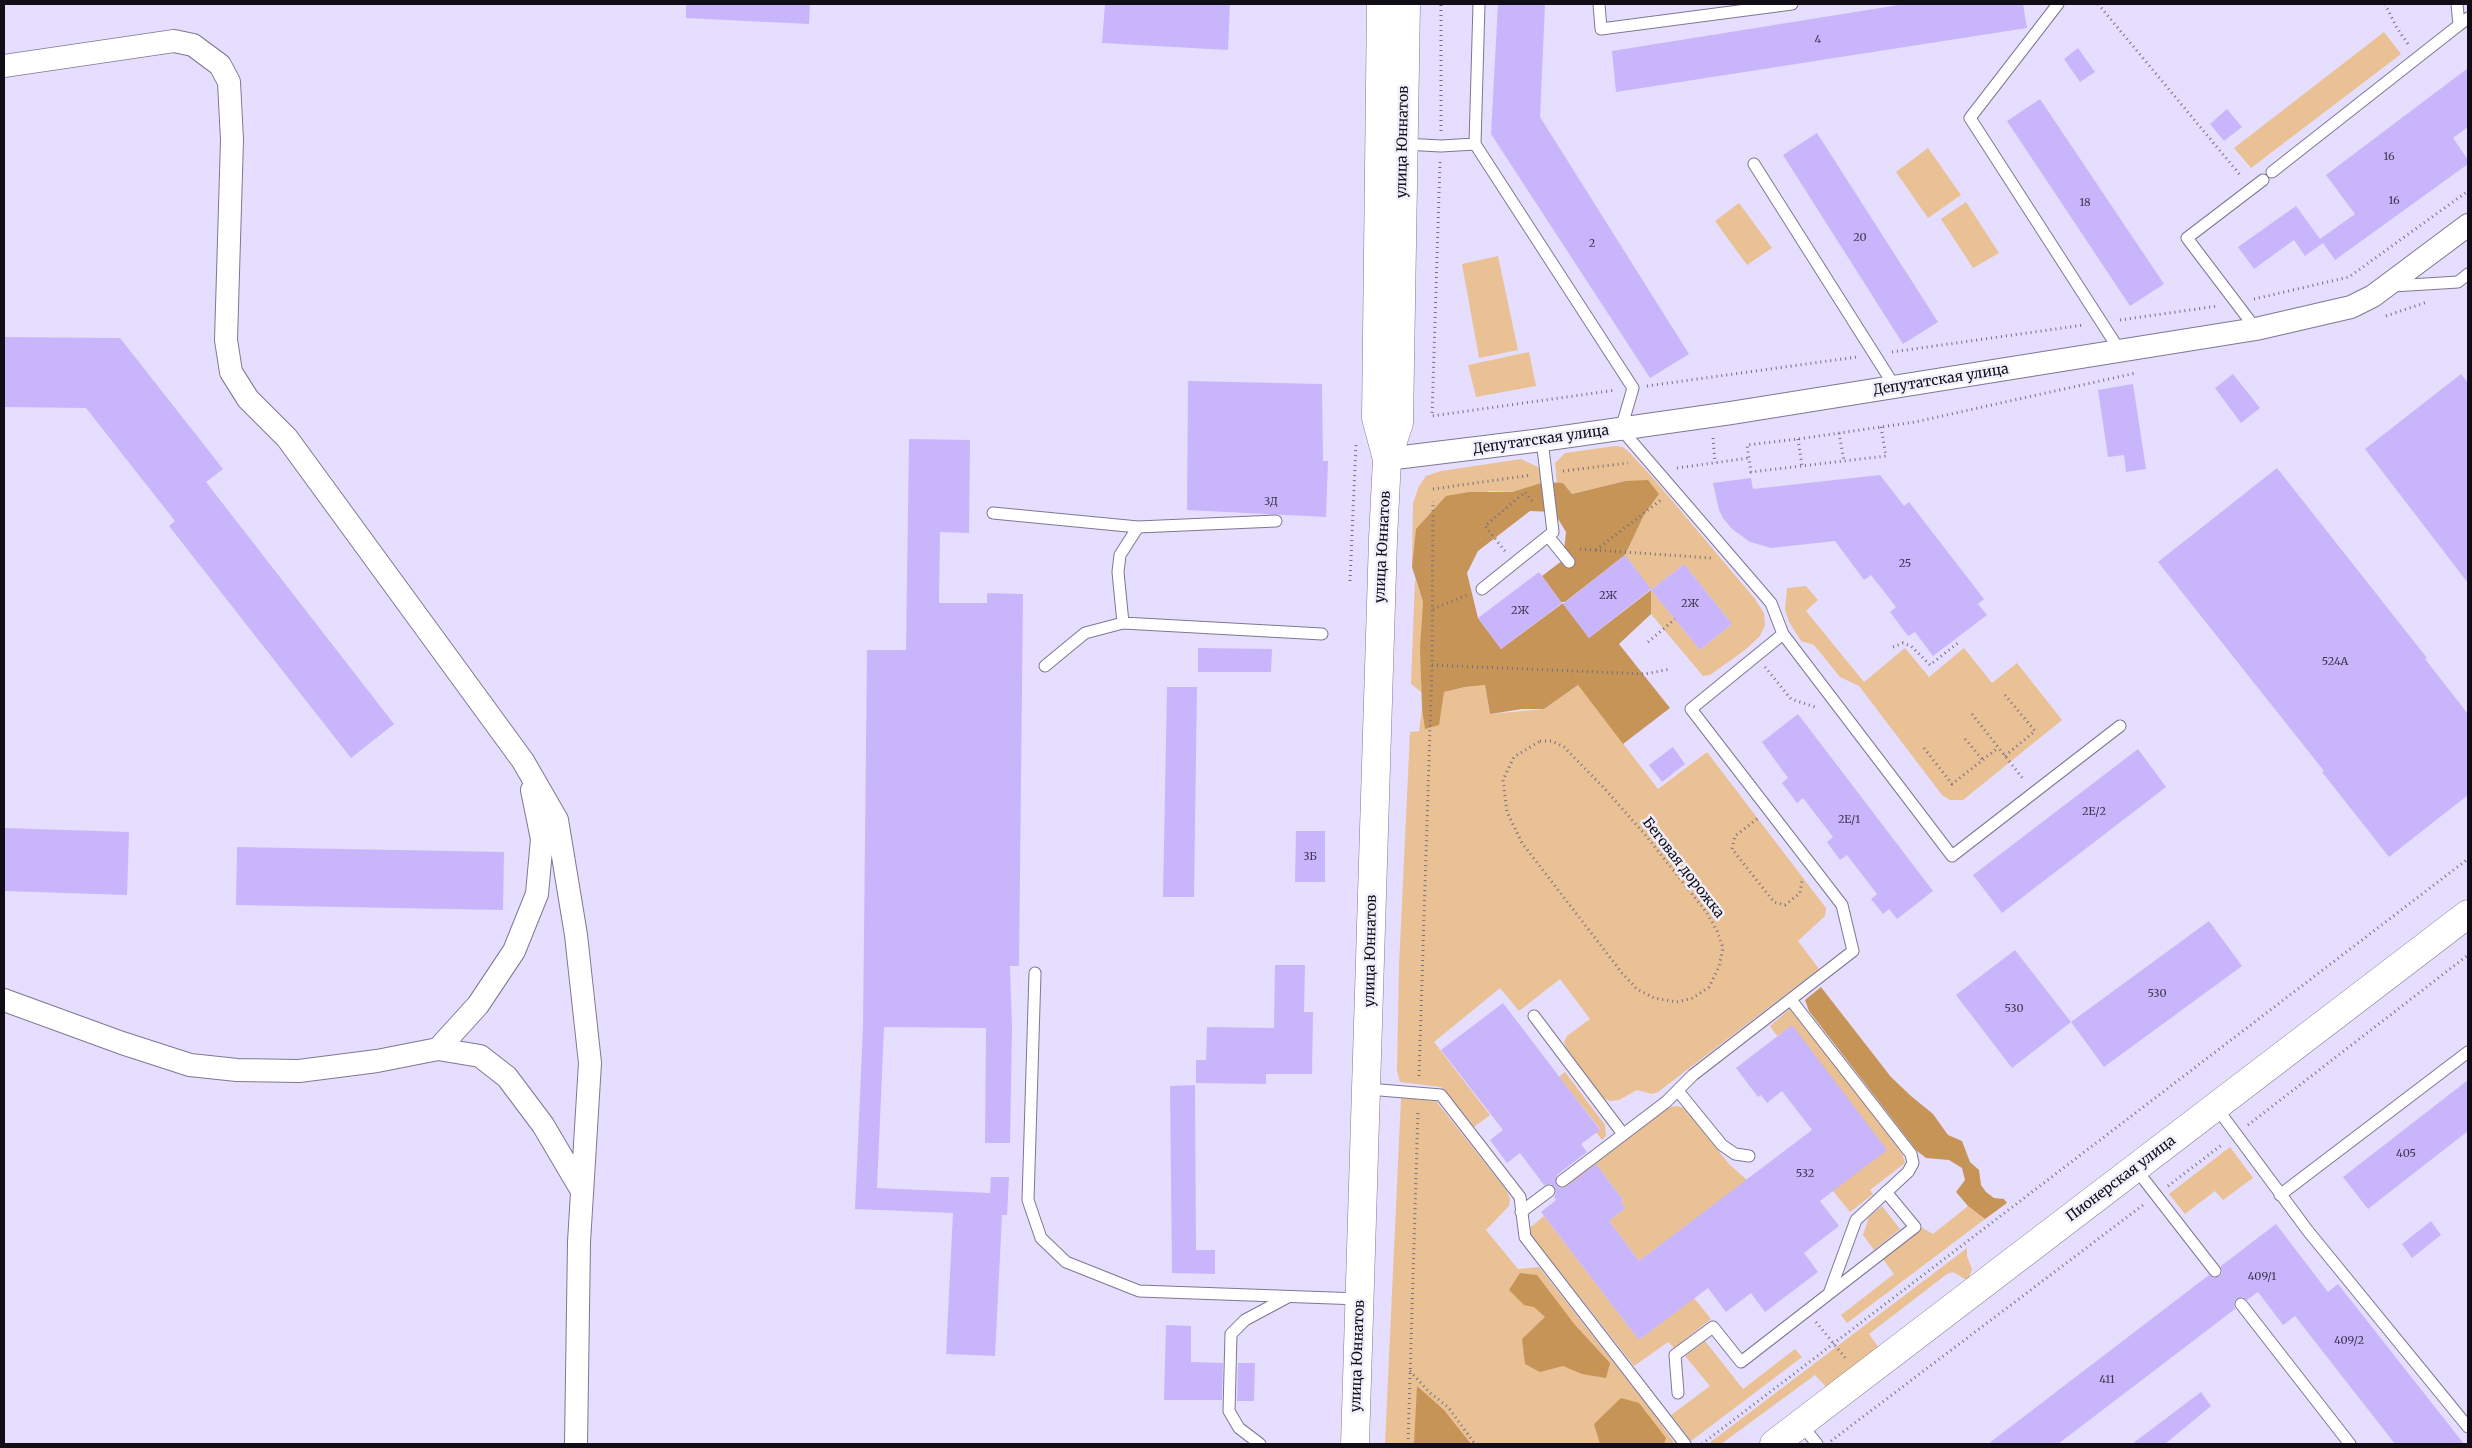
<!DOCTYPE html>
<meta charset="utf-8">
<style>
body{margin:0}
#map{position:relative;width:2472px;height:1448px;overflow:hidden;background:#e6defe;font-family:Merriweather,serif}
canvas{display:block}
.frame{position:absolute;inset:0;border:5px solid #100d17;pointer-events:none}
</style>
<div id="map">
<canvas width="2472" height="1448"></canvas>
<div class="frame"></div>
</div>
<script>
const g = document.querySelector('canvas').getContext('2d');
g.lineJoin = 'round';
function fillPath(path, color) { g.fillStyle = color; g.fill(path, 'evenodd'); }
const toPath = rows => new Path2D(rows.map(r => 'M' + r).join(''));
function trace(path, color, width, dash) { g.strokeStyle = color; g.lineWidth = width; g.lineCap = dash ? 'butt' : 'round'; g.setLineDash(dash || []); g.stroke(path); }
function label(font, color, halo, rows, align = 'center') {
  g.font = font + ' Merriweather,serif'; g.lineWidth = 5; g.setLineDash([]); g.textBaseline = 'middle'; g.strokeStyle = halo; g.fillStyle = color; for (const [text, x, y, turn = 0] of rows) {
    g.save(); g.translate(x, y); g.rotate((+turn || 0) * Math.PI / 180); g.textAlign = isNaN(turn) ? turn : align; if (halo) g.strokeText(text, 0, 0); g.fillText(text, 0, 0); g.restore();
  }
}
fillPath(toPath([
 [2384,32,2401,54,2251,168,2234,148],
 [1928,148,1961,195,1928,218,1896,172],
 [1966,202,1999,253,1973,268,1941,219],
 [1739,203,1772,248,1747,265,1715,221],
 [1498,256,1518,350,1479,358,1462,264],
 [1529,352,1536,386,1476,397,1468,365],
 [1615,446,1623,447,1630,453,1653,478,1755,599,1764,613,1765,625,1760,636,1745,650,1710,675,1703,676,1651,614,1651,590,1700,650,1732,624,1684,564,1651,590,1625,555,1644,515,1659,494,1625,481,1572,494,1563,483,1557,483,1555,463,1565,453],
 [1521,459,1538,467,1544,482,1512,492,1488,491,1412,567,1413,503,1419,486,1426,476,1441,471],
 [1415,579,1423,602,1421,692,1411,684],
 [1806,586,1818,600,1806,611,1864,682,1905,648,1929,677,1964,648,1992,683,2017,663,2062,720,1963,800,1950,800,1942,795,1859,686,1840,677,1814,645,1801,641,1789,622,1785,609,1787,588],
 [1485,685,1490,714,1544,709,1578,685,1658,789,1707,752,1826,908,1825,916,1798,941,1819,969,1658,1092,1653,1094,1637,1090,1619,1100,1610,1101,1603,1098,1567,1050,1564,1042,1567,1036,1590,1019,1560,979,1519,1011,1500,988,1434,1042,1490,1115,1474,1127,1441,1087,1400,1082,1397,1071,1399,966,1410,732,1419,731,1422,709,1425,728,1444,692,1465,687],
 [1791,1008,1902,1153,1905,1163,1870,1190,1873,1194,1850,1212,1833,1191,1791,1026,1777,1036,1770,1026],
 [1565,1072,1605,1125,1606,1136,1602,1140,1596,1132,1600,1129,1559,1077],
 [1401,1098,1436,1101,1507,1191,1510,1199,1509,1206,1486,1230,1518,1269,1539,1267,1653,1413,1675,1444,1385,1444],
 [1677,1106,1684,1108,1689,1114,1729,1164,1747,1180,1639,1261,1609,1221,1625,1208,1621,1202,1623,1200,1599,1168,1569,1191,1565,1186,1669,1107],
 [2230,1147,2253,1178,2223,1200,2215,1191,2185,1214,2169,1194],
 [1882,1206,1900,1229,1874,1250,1863,1235,1869,1217],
 [1968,1206,1985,1219,1847,1323,1841,1315,1894,1274,1882,1258,1921,1227,1933,1234],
 [1544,1216,1639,1340,1694,1298,1711,1319,1674,1348,1668,1342,1634,1366,1527,1230],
 [1967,1248,1967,1256,1972,1269,1968,1281,1953,1272,1947,1274,1869,1334,1879,1348,1827,1388,1815,1375,1721,1444,1708,1444],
 [1705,1341,1743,1389,1795,1349,1802,1357,1691,1441,1671,1415,1710,1386,1685,1356]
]), '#e9c194');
fillPath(toPath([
 [1648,480,1659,494,1644,515,1625,555,1565,602,1561,602,1542,576,1563,560,1566,532,1554,512,1530,511,1478,551,1467,573,1478,618,1501,649,1563,603,1589,638,1651,590,1651,614,1619,644,1670,708,1623,744,1578,685,1544,709,1522,709,1490,714,1485,685,1465,687,1444,692,1439,725,1425,729,1422,709,1420,648,1423,602,1412,567,1416,529,1446,496,1469,492,1512,492,1544,482,1563,483,1572,494,1625,481],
 [1821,987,1891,1077,1911,1096,1933,1114,1948,1135,1962,1141,1970,1162,1979,1170,1981,1185,1986,1192,1994,1198,2004,1199,2007,1203,1985,1219,1968,1206,1956,1192,1965,1180,1962,1168,1949,1160,1926,1158,1917,1151,1809,1011,1805,1000],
 [1520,1273,1537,1275,1575,1325,1610,1363,1606,1378,1582,1374,1563,1366,1540,1372,1525,1364,1522,1339,1545,1317,1534,1307,1524,1305,1509,1290],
 [1417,1386,1444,1410,1471,1444,1414,1444],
 [1621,1398,1639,1403,1666,1438,1664,1444,1600,1444,1594,1424]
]), '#c79457');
fillPath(toPath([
 [686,4,810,4,809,24,686,18],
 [1105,4,1230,4,1228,50,1102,43],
 [1498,4,1545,4,1540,117,1689,354,1650,378,1491,134],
 [1905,4,2023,4,2027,28,1616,92,1612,51],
 [2078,48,2095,72,2080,82,2064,59],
 [2468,68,2468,127,2453,138,2468,160,2468,164,2335,260,2323,243,2305,256,2294,240,2254,269,2238,247,2296,206,2320,239,2355,214,2326,175],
 [2040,99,2164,284,2130,306,2007,121],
 [2227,109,2242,127,2224,141,2210,124],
 [1817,133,1938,322,1903,344,1783,155],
 [4,337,120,338,223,469,206,482,394,724,351,758,169,526,175,521,86,408,4,407],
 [2233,374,2260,408,2241,423,2215,388],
 [2461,374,2468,383,2468,583,2365,449],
 [1188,381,1322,384,1323,461,1328,461,1326,517,1187,510],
 [2133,384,2146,469,2126,472,2124,455,2108,457,2098,390],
 [909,439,970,440,969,533,940,532,939,603,987,603,987,593,1023,594,1019,966,1010,966,1012,1028,1010,1143,985,1143,986,1028,884,1027,877,1188,990,1193,991,1177,1009,1177,1007,1215,1002,1215,995,1356,946,1354,953,1213,855,1209,863,1027,867,650,906,650],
 [2277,468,2427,658,2425,659,2468,714,2468,795,2389,857,2322,772,2324,771,2158,562],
 [1880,475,1904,506,1909,502,1984,599,1978,604,1987,615,1933,656,1915,632,1908,636,1890,612,1896,607,1871,575,1864,580,1835,541,1771,548,1750,542,1732,529,1723,518,1719,510,1713,483,1751,478,1753,489],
 [1625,555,1651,589,1589,638,1563,604],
 [1684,564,1732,624,1700,650,1651,590],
 [1539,572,1562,603,1501,649,1478,618],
 [1198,648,1272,649,1271,672,1198,672],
 [1167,687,1197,687,1194,897,1163,897],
 [1798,714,1933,891,1897,919,1889,909,1883,914,1871,899,1877,894,1847,855,1840,860,1827,842,1833,837,1803,798,1797,803,1782,783,1788,778,1762,742],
 [1673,747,1685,764,1662,782,1649,765],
 [2138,749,2166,787,2002,913,1973,875],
 [4,828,129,832,127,895,4,891],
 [1296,831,1325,831,1325,882,1295,882],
 [237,847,504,852,503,910,236,905],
 [2209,921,2242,966,2104,1067,2071,1022],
 [2015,950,2071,1022,2012,1068,1956,995],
 [1275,965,1305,965,1304,1012,1313,1012,1312,1074,1266,1074,1266,1084,1196,1083,1196,1060,1206,1060,1207,1027,1274,1028],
 [1503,1003,1600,1130,1581,1144,1587,1152,1557,1175,1556,1185,1560,1188,1566,1187,1596,1164,1623,1200,1621,1202,1625,1208,1609,1221,1639,1261,1812,1130,1782,1091,1767,1103,1761,1095,1758,1097,1736,1068,1792,1025,1887,1150,1820,1201,1839,1226,1804,1253,1818,1272,1765,1312,1751,1293,1726,1312,1708,1288,1639,1340,1541,1212,1556,1200,1554,1197,1556,1193,1555,1187,1551,1184,1544,1185,1520,1153,1507,1163,1490,1140,1503,1130,1441,1050],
 [2468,1080,2468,1131,2368,1209,2343,1177],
 [1195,1085,1196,1250,1215,1250,1215,1274,1172,1273,1170,1086],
 [2431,1221,2441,1235,2412,1258,2402,1244],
 [2276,1224,2328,1292,2338,1284,2464,1444,2395,1444,2295,1316,2283,1325,2258,1292,2247,1300,2243,1297,2237,1298,2234,1302,2235,1309,2058,1444,1988,1444,2209,1275,2213,1278,2219,1277,2222,1273,2221,1266],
 [1166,1325,1191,1326,1191,1362,1223,1363,1222,1400,1164,1400],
 [1238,1363,1255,1363,1254,1401,1237,1401],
 [2201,1392,2211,1406,2165,1444,2132,1444]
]), '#c9b5fb');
const service = toPath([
 [1599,4,1601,29,1792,4],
 [2058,4,1970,118,2120,351],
 [2457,4,2459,25,2468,18],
 [1403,144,1441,146,1475,144,1633,388,1621,429,1771,603,1783,634,1952,856,2120,726],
 [1475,144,1479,4],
 [1754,164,1895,387],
 [2272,172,2459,25],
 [2393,286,2458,282,2468,274],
 [2256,329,2187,238,2263,180],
 [993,513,1138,527,1276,521],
 [1548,536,1569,562],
 [1482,589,1553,532,1542,440],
 [1123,623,1118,572,1120,555,1138,527],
 [1045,666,1085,633,1123,623,1322,634],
 [1035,973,1028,1200,1041,1238,1066,1262,1139,1291,1360,1299],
 [1791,1000,1911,1154,1913,1163,1908,1172,1856,1220,1830,1291],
 [1534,1016,1623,1134],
 [1368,1089,1441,1095,1520,1197,1525,1237,1685,1444],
 [1678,1091,1722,1145,1735,1154,1749,1156],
 [2216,1107,2308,1231,2468,1427],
 [2135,1168,2215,1271],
 [1562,1181,1666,1102,1693,1075,1853,951,1842,905,1691,709,1783,634],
 [2280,1195,2468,1052],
 [1521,1212,1549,1191],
 [2241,1304,2350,1444],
 [1678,1393,1675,1355,1713,1327,1741,1362,1915,1227,1886,1192],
 [1801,1424,1817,1444],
 [1260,1444,1239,1428,1229,1411,1231,1334,1245,1320,1288,1297]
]);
const minor = toPath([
 [4,66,174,41,193,45,220,65,229,82,232,140,226,340,231,372,248,399,287,438,523,761,557,820,576,935,590,1063,579,1242,576,1444],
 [1387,459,1542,440,1731,413,2256,329,2351,307,2373,296,2468,225],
 [4,1000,122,1043,190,1065,237,1070,299,1071,377,1061,438,1049,480,1056,507,1077,543,1125,582,1191],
 [438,1049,478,1005,514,951,537,894,542,839,532,790]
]);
const secondary = toPath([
 [1381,4,1376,418,1387,459],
 [1355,1444,1383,539,1387,459,1399,423,1406,4],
 [1774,1444,2468,914]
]);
trace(service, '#7e7793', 13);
trace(minor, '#7e7793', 24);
trace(secondary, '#7e7793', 29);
trace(toPath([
 [2098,4,2241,176],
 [2385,4,2397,28,2408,44],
 [1441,131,1441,4],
 [1440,162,1432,416,1616,390],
 [2254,299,2349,277,2468,191],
 [2386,316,2427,302],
 [2120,320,2218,306],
 [1892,352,2084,325],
 [1647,386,1857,357],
 [1881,427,1886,456,1751,472,1747,445,1798,439,1881,427,1915,422,2136,373],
 [1839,433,1844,461],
 [1713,438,1715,463],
 [1798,439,1802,466],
 [1677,468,1749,458],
 [1563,471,1628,463],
 [1433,489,1532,475],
 [1580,549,1711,558],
 [1596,550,1661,500],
 [1505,551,1485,526,1525,492,1532,501],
 [1350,581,1356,444],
 [1433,609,1467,595],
 [1648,642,1675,619],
 [1893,647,1903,643,1911,646,1930,665,1959,642],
 [1432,665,1645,674,1670,669],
 [1765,667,1791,699,1815,707],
 [1972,714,2024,780],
 [1965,739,1983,760],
 [1540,741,1552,741,1564,747,1604,788,1647,837,1707,913,1717,931,1723,948,1719,967,1709,987,1693,998,1677,1002,1654,998,1637,989,1622,973,1522,843,1507,812,1503,780,1514,757,1540,741],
 [1924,748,1952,784,1998,748],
 [2005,756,2035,731,2005,695],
 [1757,819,1735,836,1732,849,1774,902,1785,905,1800,893,1802,881],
 [1419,1076,1432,665,1433,501],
 [2248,1125,2468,955],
 [2168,1186,2223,1144],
 [1816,1322,1847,1360],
 [1410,1371,1430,1393,1448,1407,1475,1444],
 [1831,1441,2143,1205],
 [1408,1444,1418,1110],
 [1702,1444,2468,859]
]), '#746f83', 3, [1, 4]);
trace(service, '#fff', 11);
trace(minor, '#fff', 22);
trace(secondary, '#fff', 28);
label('11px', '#3e3750', null, [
 ["4",1818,40],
 ["16",2389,157],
 ["16",2394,201],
 ["18",2085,203],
 ["20",1860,238],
 ["2",1592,244],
 ["3Д",1271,502],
 ["25",1905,564],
 ["2Ж",1608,596],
 ["2Ж",1690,604],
 ["2Ж",1520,611],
 ["524А",2335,662],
 ["2Е/2",2094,812],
 ["2Е/1",1849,820],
 ["3Б",1310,857],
 ["530",2157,994],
 ["530",2014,1009],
 ["405",2406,1154],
 ["532",1805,1174],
 ["409/1",2262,1277],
 ["409/2",2349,1341],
 ["411",2107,1380]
]);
label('14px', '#100d17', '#f2effc', [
 ["улица Юннатов",1403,142,-89],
 ["Депутатская улица",1941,380,-9],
 ["Депутатская улица",1541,440,-8],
 ["улица Юннатов",1383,547,-87],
 ["Беговая дорожка",1683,868,52],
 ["улица Юннатов",1371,951,-89],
 ["Пионерская улица",2121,1179,-37],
 ["улица Юннатов",1358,1356,-88]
]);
</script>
